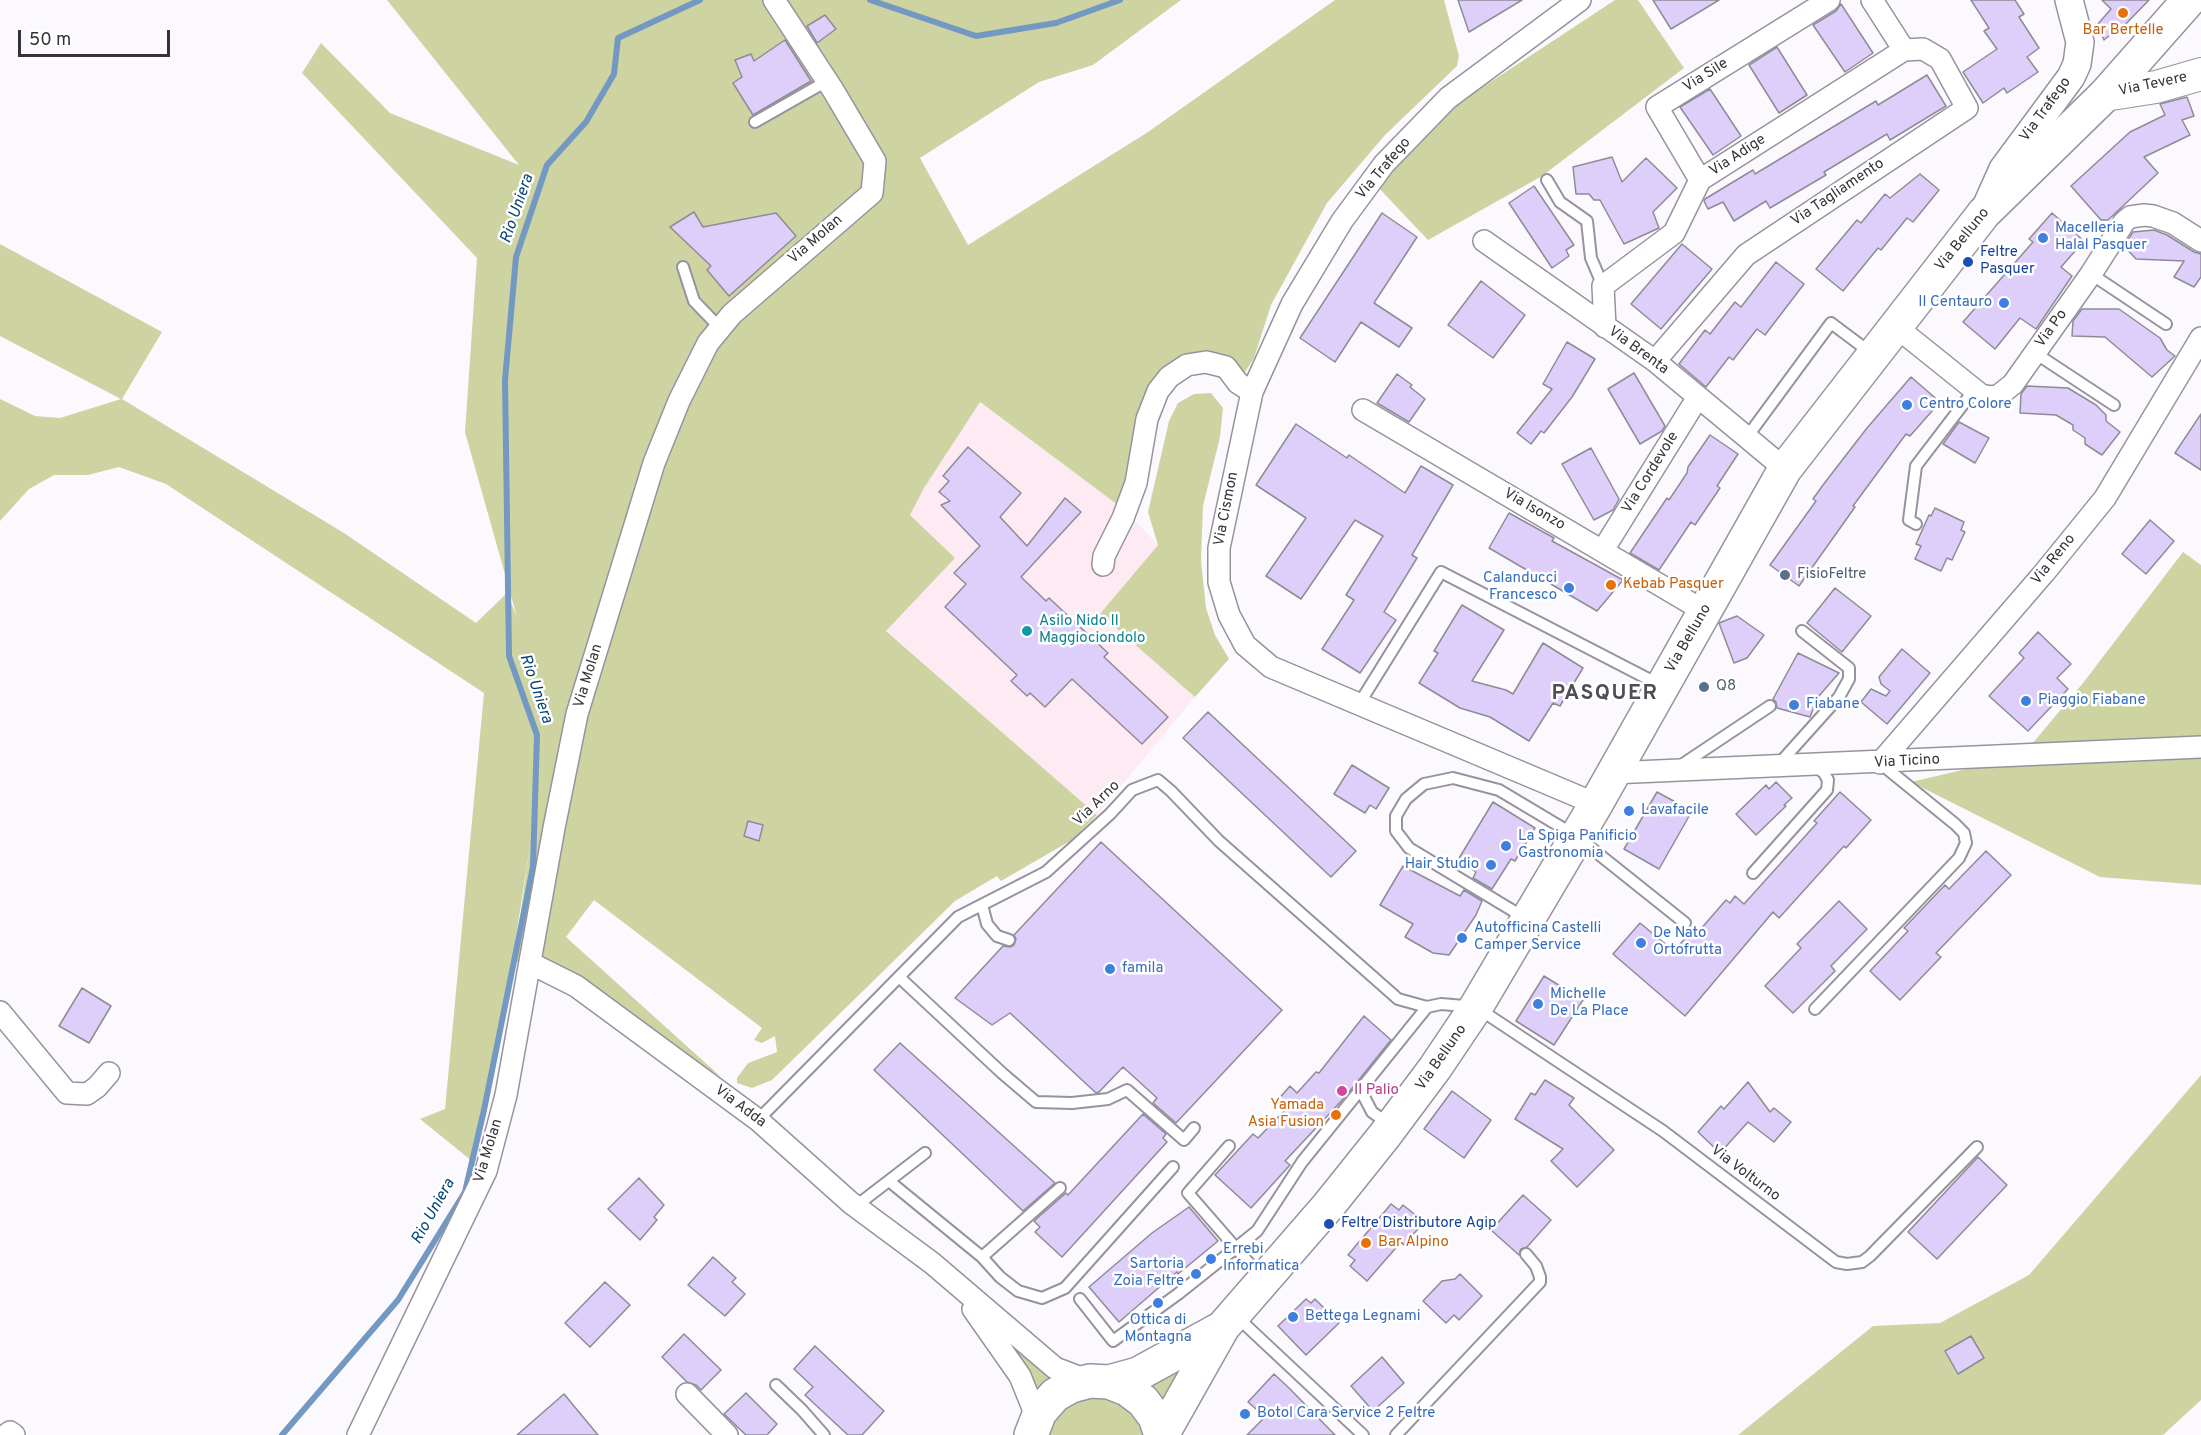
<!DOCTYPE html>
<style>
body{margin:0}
#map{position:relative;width:2201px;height:1435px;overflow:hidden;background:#fbf9fe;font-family:Overpass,sans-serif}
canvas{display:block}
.scale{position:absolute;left:18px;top:30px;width:152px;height:27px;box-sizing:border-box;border:3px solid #353338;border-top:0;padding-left:8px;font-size:18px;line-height:21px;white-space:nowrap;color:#353338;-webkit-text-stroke:4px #fff;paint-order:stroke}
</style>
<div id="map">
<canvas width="2201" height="1435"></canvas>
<div class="scale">50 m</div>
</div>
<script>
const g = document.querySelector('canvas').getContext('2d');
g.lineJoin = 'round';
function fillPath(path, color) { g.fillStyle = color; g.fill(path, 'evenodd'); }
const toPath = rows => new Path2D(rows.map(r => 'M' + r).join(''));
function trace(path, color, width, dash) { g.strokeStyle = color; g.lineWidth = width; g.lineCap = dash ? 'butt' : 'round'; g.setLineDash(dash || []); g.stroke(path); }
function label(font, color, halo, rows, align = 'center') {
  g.font = font + ' Overpass,sans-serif'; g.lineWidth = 5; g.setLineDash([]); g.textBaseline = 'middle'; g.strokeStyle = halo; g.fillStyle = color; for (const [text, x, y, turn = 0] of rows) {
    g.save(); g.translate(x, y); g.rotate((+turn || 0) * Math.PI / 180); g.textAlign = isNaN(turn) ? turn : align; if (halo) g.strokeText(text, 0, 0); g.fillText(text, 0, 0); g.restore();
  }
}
fillPath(toPath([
 [979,402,1126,511,1158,545,1100,614,1195,697,1097,815,886,630,954,558,910,515,924,488]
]), '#fdeaf3');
fillPath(toPath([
 [387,0,1181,0,1093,65,1039,82,920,158,968,245,1148,132,1335,0,1444,0,1459,56,1457,66,1385,135,1327,203,1271,305,1254,358,1238,383,1226,367,1169,377,1126,511,980,402,924,488,910,515,955,558,886,631,1097,815,1070,841,1001,881,997,876,955,901,772,1080,752,1088,737,1083,737,1078,748,1063,777,1052,775,1036,762,1043,754,1040,762,1028,594,900,566,937,721,1077,576,986,530,963,514,962,530,845,508,990,472,1161,420,1119,445,1109,484,693,166,484,119,467,88,475,54,475,29,489,0,521,0,399,35,416,60,418,121,399,0,336,0,244,162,332,122,399,344,533,476,623,507,593,517,617,465,432,477,258,302,73,321,43,390,113,519,165],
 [1615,0,1638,0,1684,68,1542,176,1428,240,1376,185,1451,108],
 [1211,393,1223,408,1220,437,1203,506,1201,561,1206,608,1215,635,1229,659,1195,697,1100,614,1158,545,1148,512,1169,421,1178,403,1194,394],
 [2183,552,2201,565,2201,885,2100,877,1911,782,2022,756,2083,683],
 [2201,1075,2201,1400,2163,1435,1738,1435,1873,1326,1940,1323,2029,1275],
 [1014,1346,1055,1378,1034,1391,1012,1350],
 [1187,1352,1169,1406,1140,1389],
 [1089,1397,1105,1398,1120,1403,1133,1414,1141,1427,1143,1435,1048,1435,1054,1421,1063,1410,1075,1402]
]), '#ced3a2');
trace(toPath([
 [870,0,976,36,1056,23,1120,0],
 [282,1435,398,1300,465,1192,484,1110,533,867,537,735,509,656,505,380,516,257,547,165,586,122,614,74,618,38,700,0]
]), '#7399c2', 6);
const building = toPath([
 [1458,0,1522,0,1469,32,1458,0],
 [1653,0,1719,0,1671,29,1653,0],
 [1971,0,2015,0,2024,14,2019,17,2039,48,2027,57,2038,72,2007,93,2004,88,1983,103,1963,72,1997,49,1984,31,1989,28,1971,0],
 [2102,0,2149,0,2118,32,2116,30,2104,40,2097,25,2111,9,2102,0],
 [1841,4,1873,53,1845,72,1813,25,1836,11,1841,4],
 [825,15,836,29,817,43,807,26,825,15],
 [785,40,811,81,753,115,733,83,742,77,735,60,751,54,754,61,785,40],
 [1777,47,1807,95,1779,113,1749,65,1777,47],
 [1927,75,1946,106,1890,140,1887,134,1824,172,1826,175,1770,208,1766,201,1734,221,1723,202,1708,209,1704,201,1705,199,1753,170,1755,174,1876,101,1878,105,1927,75],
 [1710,89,1741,136,1713,155,1680,107,1710,89],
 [2187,97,2194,116,2182,120,2190,135,2144,157,2158,173,2108,220,2101,220,2071,186,2130,132,2165,115,2160,104,2187,97],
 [1612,157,1622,182,1646,158,1677,188,1653,212,1659,228,1624,244,1600,200,1594,200,1589,194,1576,194,1573,167,1612,157],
 [1920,174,1939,190,1913,222,1907,218,1881,250,1878,248,1843,291,1816,269,1857,220,1861,223,1885,194,1890,198,1920,174],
 [1534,186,1574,245,1566,250,1569,256,1552,268,1509,203,1534,186],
 [694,212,703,227,776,213,796,236,729,296,707,270,711,266,670,227,694,212],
 [1382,213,1417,237,1374,303,1412,328,1399,347,1361,322,1335,362,1300,338,1382,213],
 [2052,213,2084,241,2061,267,2072,276,2036,329,2020,318,1995,349,1963,322,2033,242,2029,239,2052,213],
 [2154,230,2167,235,2194,252,2201,254,2201,277,2194,287,2174,277,2184,261,2136,259,2124,246,2133,232,2154,230],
 [1682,244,1712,269,1661,329,1631,304,1682,244],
 [1776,262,1804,284,1765,335,1757,329,1733,360,1729,357,1706,387,1679,364,1705,330,1710,334,1735,302,1741,307,1776,262],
 [1481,281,1525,315,1493,358,1448,325,1481,281],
 [2082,309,2119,309,2160,338,2167,350,2175,356,2152,377,2105,337,2072,336,2073,321,2082,309],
 [1567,342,1595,359,1572,397,1544,433,1541,431,1531,444,1517,433,1552,389,1543,384,1567,342],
 [1634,373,1665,426,1662,431,1640,444,1608,389,1634,373],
 [1397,374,1412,385,1410,387,1425,399,1409,422,1377,403,1397,374],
 [1911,377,1940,402,1910,436,1906,434,1853,506,1855,507,1799,586,1770,565,1816,501,1813,499,1823,485,1867,428,1911,377],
 [2027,386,2068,388,2096,405,2106,415,2106,421,2120,432,2102,455,2085,444,2085,438,2073,430,2073,425,2056,415,2020,413,2021,394,2027,386],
 [2201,414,2201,470,2175,453,2201,414],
 [1959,422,1989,438,1975,463,1943,444,1959,422],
 [1296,424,1347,458,1349,455,1405,493,1421,466,1453,485,1412,555,1417,558,1384,612,1396,620,1360,673,1322,649,1354,600,1346,595,1383,536,1355,520,1301,599,1266,576,1306,518,1256,485,1296,424],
 [1710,435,1738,454,1717,486,1720,488,1695,525,1691,522,1659,570,1630,553,1667,498,1669,500,1687,473,1688,467,1710,435],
 [968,447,1021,493,1000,517,1027,546,1065,498,1081,512,1021,577,1046,601,1049,598,1108,653,1104,657,1168,717,1142,744,1072,679,1045,707,1030,693,1027,696,1011,681,1017,675,945,607,966,584,954,573,980,546,941,505,950,501,939,492,949,481,943,476,968,447],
 [1591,448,1619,499,1613,510,1594,520,1562,464,1591,448],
 [1935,508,1964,522,1961,530,1965,532,1952,560,1947,558,1941,571,1915,559,1921,546,1916,544,1929,515,1931,516,1935,508],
 [1509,513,1554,538,1552,541,1623,580,1597,611,1489,548,1509,513],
 [2150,520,2174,541,2146,574,2122,554,2150,520],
 [1835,588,1871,616,1842,652,1807,623,1835,588],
 [1462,605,1504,630,1472,681,1506,690,1513,694,1543,643,1583,668,1560,706,1553,703,1529,741,1490,717,1460,708,1419,683,1438,653,1434,651,1462,605],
 [1737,616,1764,635,1747,658,1734,663,1719,623,1737,616],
 [2038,632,2071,664,2057,678,2068,689,2028,731,1989,696,2024,658,2019,653,2038,632],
 [1902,649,1930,673,1887,724,1861,702,1871,689,1886,696,1890,691,1881,684,1879,677,1902,649],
 [1798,653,1839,673,1818,697,1810,717,1777,708,1776,702,1773,699,1798,653],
 [1208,712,1356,851,1331,877,1183,738,1208,712],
 [1352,765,1389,788,1376,809,1370,805,1365,813,1334,794,1352,765],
 [1776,782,1792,798,1784,805,1786,806,1756,835,1736,814,1766,785,1769,789,1776,782],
 [1657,792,1692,811,1659,869,1624,849,1657,792],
 [1840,792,1871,820,1846,848,1844,846,1779,918,1773,912,1685,1016,1613,954,1640,923,1674,951,1688,935,1693,938,1726,900,1730,903,1735,896,1744,904,1817,823,1814,821,1840,792],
 [1493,802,1535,828,1515,861,1511,859,1492,889,1473,878,1476,872,1458,860,1493,802],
 [748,821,763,825,759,841,744,836,748,821],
 [1101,842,1282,1010,1176,1123,1153,1103,1157,1098,1123,1067,1099,1092,1096,1093,1010,1013,992,1025,955,998,1003,946,1010,947,1014,945,1016,939,1014,935,1101,842],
 [1986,851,2011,875,1936,953,1941,957,1900,1000,1870,971,1908,931,1904,928,1945,885,1949,889,1986,851],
 [1403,866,1460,896,1464,890,1482,901,1476,915,1449,955,1433,953,1405,937,1413,924,1380,905,1403,866],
 [1839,901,1867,929,1831,966,1835,971,1793,1013,1765,986,1801,948,1797,944,1839,901],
 [1544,976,1583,1000,1554,1045,1516,1021,1544,976],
 [82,988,111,1006,89,1043,59,1026,82,988],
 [1364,1016,1391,1040,1345,1097,1285,1161,1290,1165,1251,1208,1215,1175,1253,1134,1258,1138,1285,1110,1276,1102,1290,1086,1297,1093,1316,1072,1319,1073,1364,1016],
 [900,1043,1055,1183,1023,1211,874,1070,900,1043],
 [1545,1080,1574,1098,1569,1105,1614,1150,1577,1187,1551,1161,1563,1149,1515,1119,1531,1093,1535,1095,1545,1080],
 [1748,1082,1770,1112,1774,1108,1791,1122,1774,1142,1748,1122,1720,1153,1698,1132,1721,1106,1724,1109,1748,1082],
 [1452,1091,1491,1120,1464,1158,1424,1129,1452,1091],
 [1143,1114,1166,1134,1163,1138,1167,1142,1062,1257,1035,1232,1040,1227,1034,1221,1066,1193,1068,1195,1143,1114],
 [1978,1157,2007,1185,1937,1259,1908,1232,1978,1157],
 [639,1178,664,1205,654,1217,657,1220,640,1240,608,1209,639,1178],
 [1523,1195,1551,1220,1527,1247,1521,1249,1519,1255,1491,1230,1523,1195],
 [1391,1204,1399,1210,1403,1205,1424,1222,1404,1245,1401,1242,1367,1281,1350,1266,1355,1260,1348,1255,1391,1204],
 [1189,1207,1218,1241,1178,1274,1177,1272,1119,1322,1089,1287,1152,1233,1189,1207],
 [713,1257,736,1278,732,1282,745,1294,725,1316,688,1285,713,1257],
 [1460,1274,1482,1296,1459,1320,1454,1315,1446,1323,1423,1301,1442,1281,1455,1279,1460,1274],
 [605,1282,630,1305,590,1347,565,1323,605,1282],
 [1306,1299,1311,1303,1315,1299,1339,1323,1306,1355,1278,1326,1306,1299],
 [684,1334,721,1370,701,1390,696,1385,687,1382,662,1357,684,1334],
 [1971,1336,1984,1358,1958,1374,1945,1351,1971,1336],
 [815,1346,884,1411,862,1435,848,1435,805,1395,813,1387,794,1369,815,1346],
 [1382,1357,1404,1383,1373,1411,1351,1386,1382,1357],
 [1274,1374,1289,1388,1335,1435,1247,1435,1265,1417,1248,1402,1274,1374],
 [746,1393,777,1424,767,1435,746,1435,724,1414,746,1393],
 [564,1394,598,1435,517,1435,564,1394]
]);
fillPath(building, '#ddcff9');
trace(building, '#8f8b96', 1.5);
const service = toPath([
 [755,122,827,81],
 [1547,180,1560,202,1587,221,1591,258,1603,286],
 [683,267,694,301,720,328],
 [2091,274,2166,324],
 [2035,353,2114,405],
 [1747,437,1831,323,1871,353],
 [1916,524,1909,520,1916,466,1974,390],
 [1359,704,1441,572,1660,685],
 [1778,765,1839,697,1849,679,1849,668,1802,631],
 [1680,766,1770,706],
 [1753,873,1827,790,1828,780,1824,773,1815,766],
 [982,905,987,924,997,936,1009,940],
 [1525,918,1409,848,1396,831,1396,816,1406,799,1424,784,1453,778,1499,790,1576,836,1685,923],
 [899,977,1002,1073,1036,1102,1072,1103,1108,1099,1127,1090,1184,1140,1194,1128],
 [1815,1009,1959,858,1966,843,1964,833,1955,824,1880,763],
 [1360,1089,1372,1112,1390,1125],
 [758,1120,958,917,1046,872,1110,814,1132,790,1158,780,1171,791,1219,841,1398,999,1427,1007,1441,1004,1476,1007,1663,1131,1836,1262,1847,1264,1862,1262,1870,1256,1977,1147],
 [1229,1146,1188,1193,1262,1278],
 [889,1181,982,1257,1000,1277,1018,1291,1042,1298,1065,1288,1173,1167],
 [856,1206,925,1153],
 [982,1257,1060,1188],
 [1080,1299,1113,1341,1178,1294,1257,1231,1302,1162,1427,1007],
 [1237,1317,1363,1435],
 [776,1385,802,1410,824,1435],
 [1396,1435,1540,1282,1540,1277,1536,1266,1526,1254]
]);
const minor = toPath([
 [1580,0,1448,98,1384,164,1342,221,1292,304,1252,392,1219,548,1219,582,1229,615,1245,645,1271,667,1596,804],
 [1872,0,1904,50],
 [1700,180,1657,107,1829,0],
 [1484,241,1655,361,1785,469],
 [1895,326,1981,395,1989,397,1998,396,2013,384,2091,274,2124,222,2130,217,2144,215,2153,216,2173,223,2201,241],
 [1605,327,1603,286,1674,233,1700,180,1904,50,1923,49,1940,59,1967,108,1746,255,1655,361],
 [1363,410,1704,611],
 [1603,550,1698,397],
 [1103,565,1104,556,1123,518,1136,483,1147,419,1158,391,1169,377,1187,365,1206,362,1226,367,1238,383,1252,392],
 [1880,763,2044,573,2105,498,2201,338],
 [1612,773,2201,747],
 [530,963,576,986,758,1120,851,1203,932,1263,1055,1368,1089,1381],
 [0,1012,67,1093,87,1094,97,1087,109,1073],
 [973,1309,1020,1376,1037,1418],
 [687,1394,727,1435],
 [6,1435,10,1432,14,1435],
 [358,1435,486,1171,506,1095,554,828,577,714,654,463,679,401,708,343,732,314,872,193,875,161,833,90,774,0]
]);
const tertiary = toPath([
 [1986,207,2003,169,2071,77,2077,64,2080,42,2069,0]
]);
const secondary = toPath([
 [2105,95,2156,87,2201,74]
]);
const primary = toPath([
 [1109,1382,1127,1389,1143,1401,1155,1417,1161,1435],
 [1031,1435,1040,1412,1055,1395,1071,1386,1090,1381,1109,1382,1138,1374,1222,1328],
 [1162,1435,1223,1327,1329,1205,1385,1135,1435,1068,1476,1007,1596,804,1785,469,1984,213,2105,95,2189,0]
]);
trace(service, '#97939e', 14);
trace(minor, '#97939e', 24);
trace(tertiary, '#97939e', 30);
trace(secondary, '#97939e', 34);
trace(primary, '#97939e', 36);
trace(service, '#fff', 10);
trace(minor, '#fff', 21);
trace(tertiary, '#fff', 27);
trace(secondary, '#fff', 32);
trace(primary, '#fff', 33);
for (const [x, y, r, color] of [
 [2123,13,6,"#e8710a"],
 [2043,238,6,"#3f7fe0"],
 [1968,262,6,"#1a4fb4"],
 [2004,303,6,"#3f7fe0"],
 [1907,405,6,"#3f7fe0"],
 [1785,575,6,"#5c6f8a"],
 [1611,585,6,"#e8710a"],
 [1569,588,6,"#3f7fe0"],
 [1027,631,6,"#0f9aa8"],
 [1704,687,6,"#5c6f8a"],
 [2026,701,6,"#3f7fe0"],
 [1794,705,6,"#3f7fe0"],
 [1629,811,6,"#3f7fe0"],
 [1506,846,6,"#3f7fe0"],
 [1491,865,6,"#3f7fe0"],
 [1462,938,6,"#3f7fe0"],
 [1641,943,6,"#3f7fe0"],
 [1110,969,6,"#3f7fe0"],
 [1538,1004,6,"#3f7fe0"],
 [1342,1091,6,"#d1479c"],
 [1336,1115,6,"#e8710a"],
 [1329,1224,6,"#1a4fb4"],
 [1366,1243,6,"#e8710a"],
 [1211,1259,6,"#3f7fe0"],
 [1196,1274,6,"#3f7fe0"],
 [1158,1303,6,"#3f7fe0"],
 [1293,1317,6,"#3f7fe0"],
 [1245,1414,6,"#3f7fe0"]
]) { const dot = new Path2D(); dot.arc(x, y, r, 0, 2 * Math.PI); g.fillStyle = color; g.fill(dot); trace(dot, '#fff', 2); }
label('15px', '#c56008', '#fff', [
 ["Bar Bertelle",2123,31,"center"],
 ["Kebab Pasquer",1623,585],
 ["Yamada",1324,1106,"right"],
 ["Asia Fusion",1324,1123,"right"],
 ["Bar Alpino",1378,1243]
], 'left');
label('15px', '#353338', '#fff', [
 ["Via Sile",1706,76,-32],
 ["Via Tevere",2153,85,-12],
 ["Via Trafego",2046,110,-54],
 ["Via Adige",1738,156,-33],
 ["Via Trafego",1384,169,-50],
 ["Via Tagliamento",1838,193,-34],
 ["Via Molan",816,240,-41],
 ["Via Belluno",1963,240,-51],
 ["Via Po",2052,329,-54],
 ["Via Brenta",1638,351,36],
 ["Via Cordevole",1651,473,-58],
 ["Via Cismon",1227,509,-79],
 ["Via Isonzo",1534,510,30],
 ["Via Reno",2054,560,-51],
 ["Via Belluno",1689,639,-60],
 ["Via Molan",589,676,-73],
 ["Via Ticino",1907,762,-3],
 ["Via Arno",1097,804,-44],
 ["Via Belluno",1442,1058,-55],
 ["Via Adda",740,1107,37],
 ["Via Molan",489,1151,-73],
 ["Via Volturno",1745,1174,37]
]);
label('15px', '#366cbe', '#fff', [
 ["Macelleria",2055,229],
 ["Halal Pasquer",2055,246],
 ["Il Centauro",1992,303,"right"],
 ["Centro Colore",1919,405],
 ["Calanducci",1557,579,"right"],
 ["Francesco",1557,596,"right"],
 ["Piaggio Fiabane",2038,701],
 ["Fiabane",1806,705],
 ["Lavafacile",1641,811],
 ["La Spiga Panificio",1518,837],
 ["Gastronomia",1518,854],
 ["Hair Studio",1479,865,"right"],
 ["Autofficina Castelli",1474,929],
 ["Camper Service",1474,946],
 ["De Nato",1653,934],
 ["Ortofrutta",1653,951],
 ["famila",1122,969],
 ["Michelle",1550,995],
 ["De La Place",1550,1012],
 ["Errebi",1223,1250],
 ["Informatica",1223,1267],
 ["Sartoria",1184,1265,"right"],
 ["Zoia Feltre",1184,1282,"right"],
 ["Bettega Legnami",1305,1317],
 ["Ottica di",1158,1321,"center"],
 ["Montagna",1158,1338,"center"],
 ["Botol Cara Service 2 Feltre",1257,1414]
], 'left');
label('15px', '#164399', '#fff', [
 ["Feltre",1980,253],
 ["Pasquer",1980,270],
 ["Feltre Distributore Agip",1341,1224]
], 'left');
label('15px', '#4e5e75', '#fff', [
 ["FisioFeltre",1797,575],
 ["Q8",1716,687]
], 'left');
label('15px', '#0d838f', '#fff', [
 ["Asilo Nido Il",1039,622],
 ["Maggiociondolo",1039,639]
], 'left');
label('15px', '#b23c85', '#fff', [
 ["Il Palio",1354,1091]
], 'left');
label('italic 16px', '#044274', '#fff', [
 ["Rio Uniera",518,209,-71],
 ["Rio Uniera",535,689,71],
 ["Rio Uniera",434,1212,-61]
]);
g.letterSpacing = '1.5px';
label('bold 21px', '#504d57', '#fff', [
 ["PASQUER",1605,695]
]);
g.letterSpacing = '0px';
</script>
